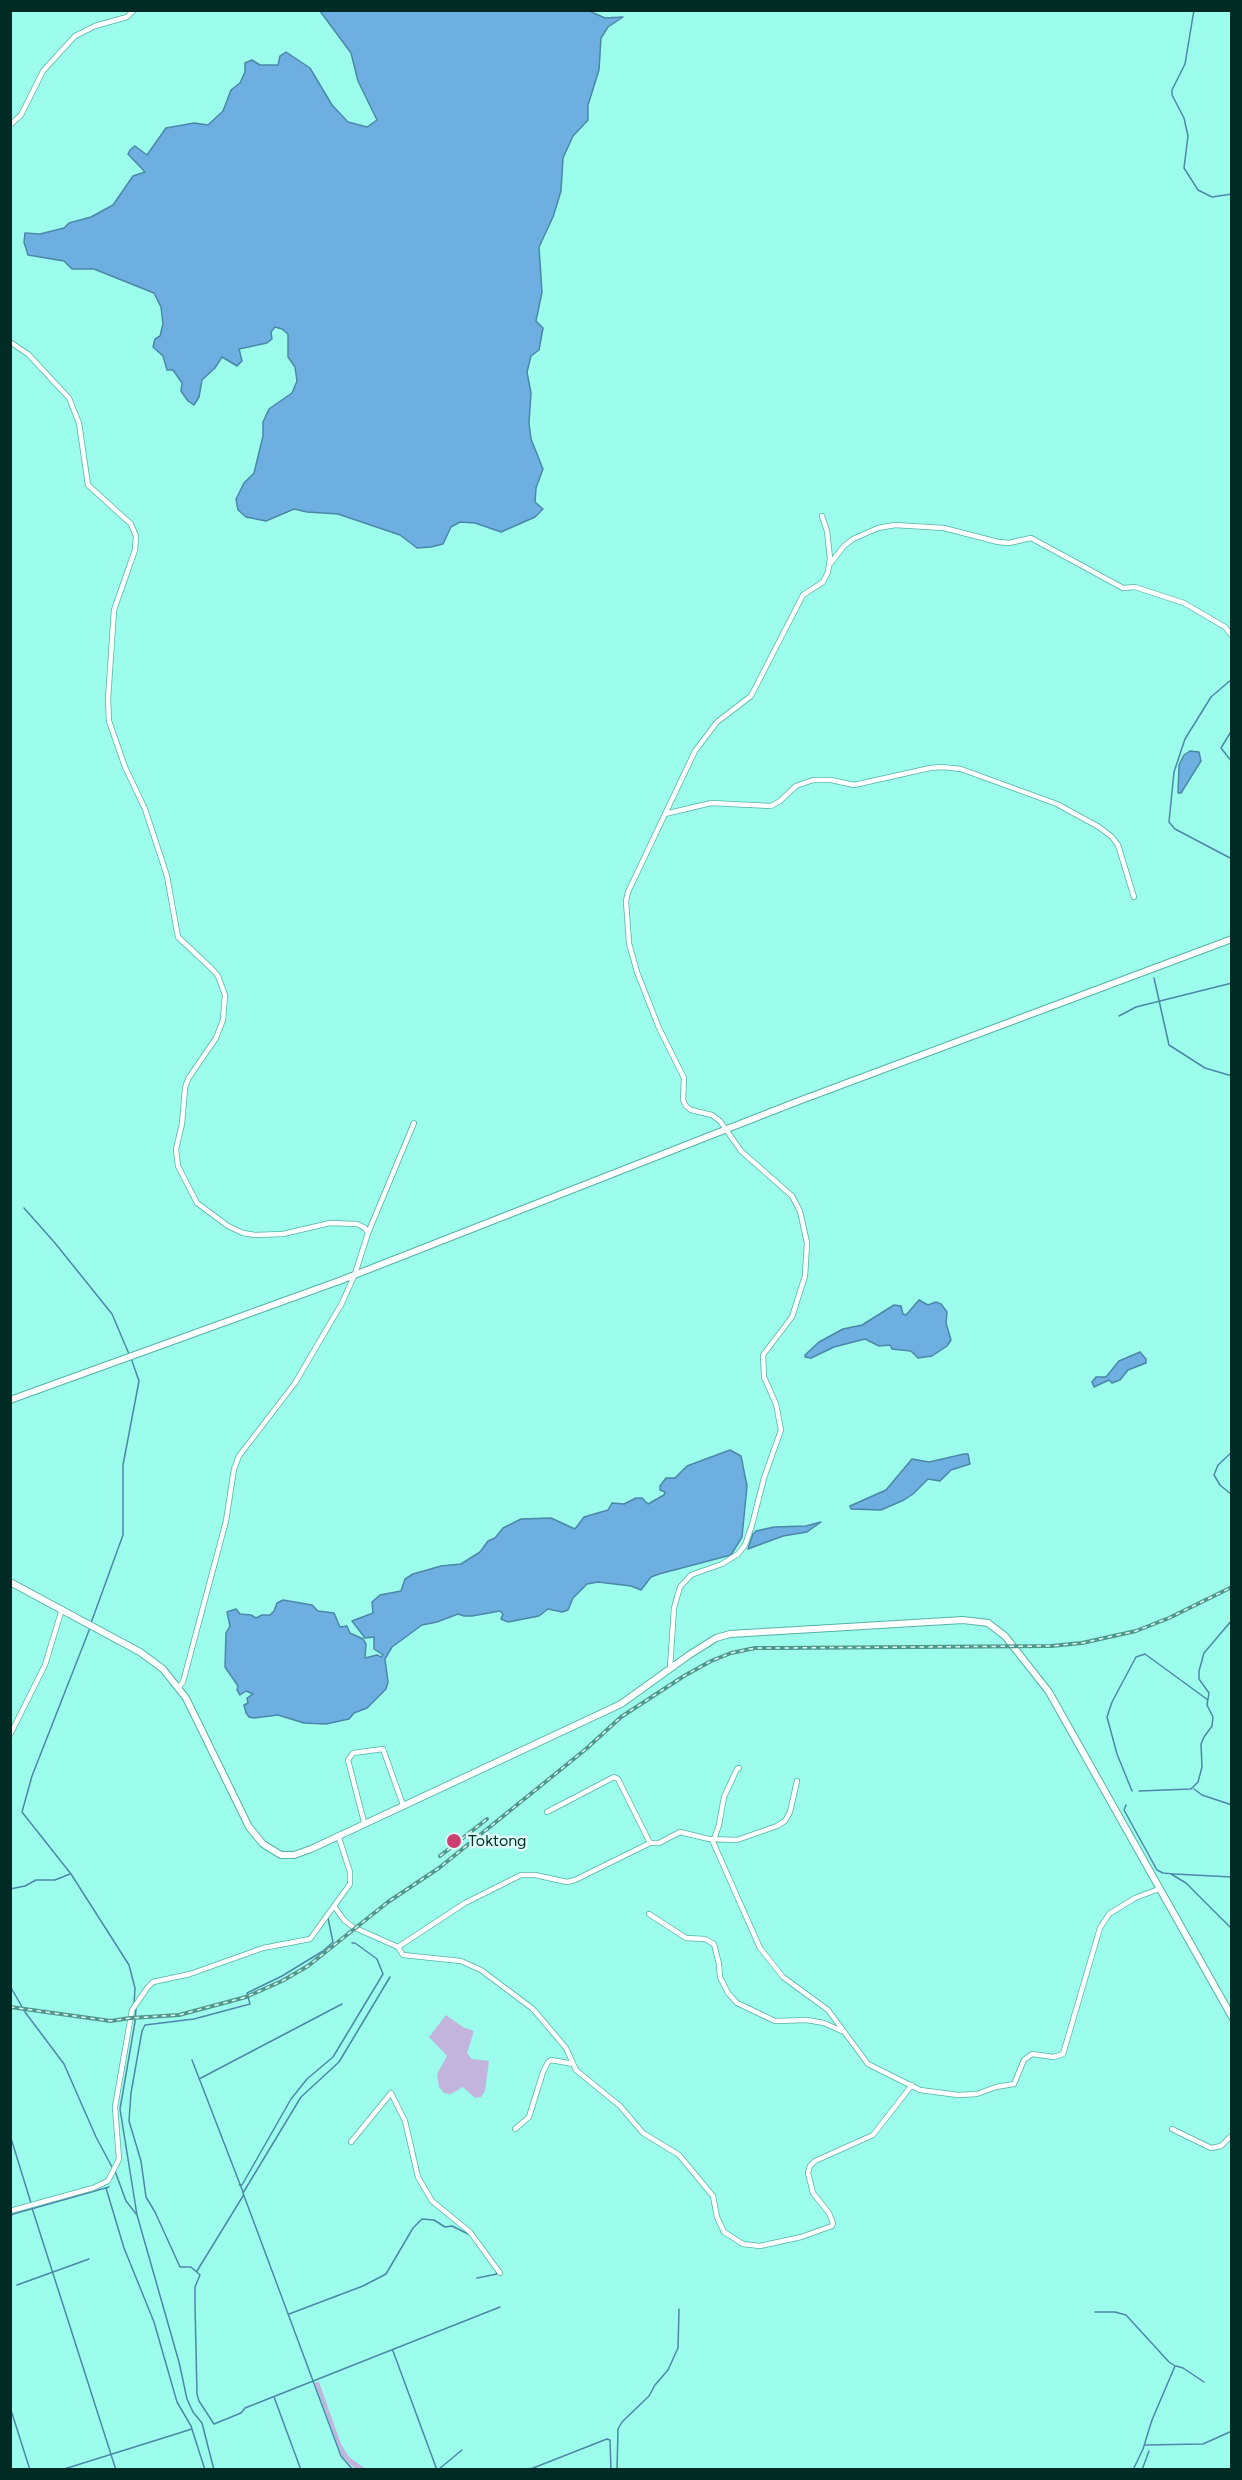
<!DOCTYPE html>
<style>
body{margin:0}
#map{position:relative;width:1242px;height:2480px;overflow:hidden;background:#9dfdec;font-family:Figtree,sans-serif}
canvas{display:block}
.frame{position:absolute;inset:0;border:12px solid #002b25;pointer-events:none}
</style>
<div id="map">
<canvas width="1242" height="2480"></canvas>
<div class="frame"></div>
</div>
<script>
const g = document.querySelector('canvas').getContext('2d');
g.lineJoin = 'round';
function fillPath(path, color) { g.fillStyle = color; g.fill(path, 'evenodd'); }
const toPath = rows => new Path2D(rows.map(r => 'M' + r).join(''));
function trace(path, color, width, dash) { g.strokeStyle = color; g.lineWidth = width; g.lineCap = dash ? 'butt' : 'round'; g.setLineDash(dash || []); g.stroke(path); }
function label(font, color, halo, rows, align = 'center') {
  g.font = font + ' Figtree,sans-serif'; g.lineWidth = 5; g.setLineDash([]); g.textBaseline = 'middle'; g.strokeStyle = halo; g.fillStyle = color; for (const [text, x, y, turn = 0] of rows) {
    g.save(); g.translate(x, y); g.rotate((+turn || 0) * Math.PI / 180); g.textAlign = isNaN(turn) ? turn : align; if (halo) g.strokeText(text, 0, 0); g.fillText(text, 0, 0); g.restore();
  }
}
fillPath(toPath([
 [446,2015,463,2027,474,2031,467,2053,472,2059,489,2061,485,2091,481,2097,475,2098,463,2087,451,2094,444,2093,439,2087,437,2074,447,2056,429,2037],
 [319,2382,341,2444,349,2457,366,2469,355,2469,342,2456,315,2383]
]), '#c3b4de');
const water = toPath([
 [587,10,605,18,623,17,608,27,601,38,599,70,588,105,588,120,573,136,563,158,561,191,553,217,539,247,542,292,536,321,543,328,539,350,531,356,527,372,531,393,529,423,531,439,543,469,536,488,535,502,543,509,535,517,501,532,475,523,460,522,451,527,443,544,431,547,417,548,400,535,338,514,307,512,294,509,266,521,246,517,238,510,236,499,244,483,254,473,263,436,263,422,269,409,292,393,297,381,295,367,288,357,288,334,282,329,275,327,271,332,272,339,267,343,239,349,242,361,237,366,222,357,215,368,202,380,199,397,194,405,188,401,181,391,182,383,173,370,167,370,163,356,153,347,155,339,160,336,163,324,161,307,154,293,94,269,72,269,64,261,28,255,24,242,25,233,40,234,64,228,69,223,91,217,113,205,133,176,145,172,128,154,130,150,135,146,147,155,166,128,194,123,208,125,223,111,231,90,240,83,245,72,245,63,252,60,260,65,278,65,280,56,286,52,310,68,332,105,348,122,367,127,377,120,358,81,351,53,320,11,587,10],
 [1190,751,1199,752,1201,761,1181,793,1178,793,1179,765,1184,755,1190,751],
 [919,1300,928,1305,936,1302,941,1304,947,1312,946,1323,951,1340,947,1346,932,1356,918,1358,911,1351,892,1349,890,1345,879,1346,865,1339,834,1347,811,1358,805,1357,805,1355,819,1342,843,1329,862,1325,894,1305,901,1306,903,1314,906,1315,919,1300],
 [1140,1352,1146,1359,1146,1363,1128,1370,1120,1380,1112,1383,1109,1380,1094,1387,1092,1382,1096,1377,1106,1377,1119,1361,1140,1352],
 [730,1450,741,1456,747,1486,742,1537,731,1555,659,1574,651,1577,641,1590,631,1586,598,1582,587,1584,573,1598,568,1610,562,1612,548,1609,539,1616,508,1622,501,1619,503,1614,500,1611,472,1616,464,1616,458,1614,437,1622,422,1625,392,1647,385,1659,388,1682,386,1689,367,1708,354,1713,349,1719,326,1724,304,1723,278,1715,254,1718,249,1717,246,1713,244,1705,248,1703,247,1698,253,1694,246,1691,240,1695,237,1690,238,1686,225,1667,226,1633,230,1626,227,1612,236,1609,240,1614,251,1615,256,1618,262,1615,270,1615,274,1611,277,1603,283,1600,312,1605,318,1611,334,1613,340,1627,347,1626,350,1633,363,1639,366,1644,365,1658,377,1655,381,1657,383,1655,374,1649,374,1637,365,1638,352,1621,373,1613,372,1602,380,1595,401,1591,405,1579,413,1574,441,1566,461,1564,480,1552,488,1541,495,1538,503,1528,521,1519,551,1518,575,1529,584,1517,608,1510,612,1503,624,1504,636,1498,642,1498,648,1504,664,1495,665,1492,660,1490,660,1486,666,1478,675,1478,687,1466,730,1450],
 [964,1454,968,1454,970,1464,951,1470,940,1481,928,1479,913,1494,904,1500,881,1510,851,1509,850,1506,886,1490,912,1459,929,1462,964,1454],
 [821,1522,807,1532,783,1536,748,1549,753,1534,756,1531,774,1527,806,1526,821,1522]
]);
fillPath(water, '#6cafe0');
trace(water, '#4c87a8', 1.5);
trace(toPath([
 [1194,10,1185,64,1172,90,1172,95,1184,118,1188,136,1184,168,1198,190,1212,197,1232,194],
 [1232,679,1211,697,1185,739,1174,772,1169,822,1175,829,1232,859],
 [1232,730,1221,748,1232,762],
 [1154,978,1169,1045,1205,1068,1232,1076],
 [1119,1016,1136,1007,1232,983],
 [24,1208,55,1243,112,1314,129,1354],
 [1232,1452,1218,1465,1214,1475,1220,1485,1232,1495],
 [91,1623,123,1535,123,1465,139,1381,131,1358],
 [90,1628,32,1776,22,1812,71,1874,129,1965,135,1988,134,2004],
 [1194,1789,1202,1795,1232,1805],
 [1132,1791,1117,1754,1107,1717,1112,1702,1136,1657,1145,1654,1208,1700],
 [1139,1791,1191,1789,1198,1782,1202,1767,1201,1744,1204,1737,1212,1726,1213,1717,1207,1705,1209,1693,1199,1679,1199,1671,1204,1653,1232,1620],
 [1126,1805,1124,1810,1157,1870,1163,1873,1174,1874,1232,1877],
 [1171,1874,1186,1883,1232,1929],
 [10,1889,25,1886,36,1880,55,1880,70,1874],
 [328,1918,333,1942,323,1951,282,1976,247,1993,250,2004,194,2019,145,2025,142,2031,131,2093,129,2121,141,2161,146,2197,155,2212,180,2267,191,2267,200,2275,195,2287,195,2305,197,2394,199,2401,214,2424,241,2413,245,2408,500,2307],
 [10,1986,25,2012,64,2064,96,2137,112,2167],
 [136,2009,135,2022,120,2109,137,2215],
 [192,2060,243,2192],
 [199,2079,342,2004],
 [10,2135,31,2203],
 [115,2171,126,2201,137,2215,179,2362,187,2399,193,2412,202,2423,214,2470],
 [239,2185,242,2185,291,2099,307,2079,333,2057,383,1974,377,1959,355,1943,352,1943],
 [106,2188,124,2248,154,2322,177,2402,191,2426,205,2470],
 [32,2208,116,2470],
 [10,2215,109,2187],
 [197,2271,243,2196],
 [477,2278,497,2274,496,2271],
 [17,2285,89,2259],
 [1095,2312,1115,2312,1126,2315,1169,2362,1175,2366,1152,2420,1143,2449,1133,2470],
 [289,2314,363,2286,386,2274,413,2228,422,2219,434,2220,445,2227,452,2226,468,2234],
 [393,2351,437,2470],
 [1176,2366,1183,2368,1204,2382],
 [274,2397,301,2470],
 [10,2407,30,2470],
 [1145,2445,1203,2444,1232,2431],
 [439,2469,462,2450],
 [61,2470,192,2429],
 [353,2470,341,2456,243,2193,301,2097,339,2062,390,1977],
 [528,2470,607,2439,610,2440,611,2470],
 [617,2470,618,2429,622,2422,649,2396,655,2385,668,2370,678,2348,679,2309],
 [1142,2470,1149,2451]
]), '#4c87a8', 1.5);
const street = toPath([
 [10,125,21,115,43,71,75,36,95,26,127,17,134,10],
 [10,342,28,354,69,398,79,423,88,485,131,524,136,536,135,550,114,610,108,699,109,721,125,767,145,809,167,876,178,937,212,969,218,976,225,995,223,1020,216,1038,188,1079,185,1088,182,1124,176,1149,178,1166,197,1203,228,1226,243,1233,255,1235,283,1234,330,1223,357,1224,365,1228,368,1233],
 [830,564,844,546,853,539,878,528,895,525,944,528,998,542,1009,543,1031,538,1123,588,1135,587,1184,603,1225,627,1232,636],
 [665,814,711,803,771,806,780,801,796,786,813,780,831,780,854,785,930,768,942,767,961,769,1057,804,1099,827,1112,837,1118,845,1134,897],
 [670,1668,674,1608,680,1587,691,1575,722,1564,738,1554,745,1545,752,1525,764,1478,781,1430,776,1404,764,1377,763,1355,792,1317,805,1276,807,1243,800,1211,792,1196,741,1151,720,1121,712,1115,691,1110,686,1106,683,1100,684,1078,659,1028,637,972,629,943,626,901,628,892,695,751,717,722,751,696,803,595,823,582,828,572,830,558,827,531,822,516],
 [179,1687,183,1682,226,1521,234,1469,239,1456,295,1383,342,1303,355,1274,368,1233,414,1123],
 [10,1735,45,1665,62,1609],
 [739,1768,737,1769,724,1797,719,1825,713,1842,760,1948,783,1977,828,2010,868,2064,920,2090,958,2095,977,2094,996,2087,1014,2084,1024,2060,1032,2054,1054,2057,1063,2054,1100,1928,1109,1914,1135,1898,1159,1889],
 [364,1822,348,1760,353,1753,383,1749,403,1805],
 [650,1843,659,1843,680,1832,709,1839,737,1840,777,1826,785,1821,790,1812,797,1781],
 [334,1906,344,1920,353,1927,398,1947,403,1955,461,1961,481,1970,533,2009,566,2048,576,2070,620,2106,643,2133,679,2155,713,2196,717,2217,724,2232,743,2244,760,2246,801,2237,832,2226,833,2223,829,2213,813,2193,808,2173,810,2166,815,2161,873,2135,912,2085],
 [649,1914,686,1938,705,1939,714,1944,719,1964,720,1977,728,1993,737,2003,775,2021,807,2020,824,2023,844,2032],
 [398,1947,465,1903,521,1875,535,1875,567,1882,575,1880,650,1843,618,1779,614,1777,547,1812],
 [515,2129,529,2117,543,2072,548,2062,551,2060,573,2064],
 [1172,2129,1211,2148,1221,2146,1232,2135],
 [351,2142,391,2093,405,2121,418,2177,432,2201,470,2232,500,2273],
 [10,2211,93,2188,108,2181,119,2159,115,2107,132,2010,148,1987,153,1982,190,1974,263,1948,310,1939,350,1884,350,1872,338,1835]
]);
const secondary = toPath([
 [10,1400,339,1281,796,1102,1232,939],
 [10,1582,140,1652,163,1669,186,1698,249,1827,263,1844,281,1855,294,1855,311,1849,621,1704,689,1655,716,1638,730,1634,963,1620,988,1623,1005,1636,1049,1692,1232,2017]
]);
trace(street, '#53b4a4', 6);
trace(secondary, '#53b4a4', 8);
trace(street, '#fff', 4.5);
trace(secondary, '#fff', 6);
const rail = toPath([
 [440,1856,487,1819],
 [10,2007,111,2021,130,2018,179,2015,246,1997,282,1981,308,1966,388,1902,439,1868,586,1749,621,1717,684,1676,711,1661,731,1653,755,1648,778,1648,1051,1646,1082,1643,1136,1631,1169,1618,1232,1587]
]);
trace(rail, '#50978b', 4);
trace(rail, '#dbfef7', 1.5, [4.5]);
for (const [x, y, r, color] of [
 [454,1841,8,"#cb3f73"]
]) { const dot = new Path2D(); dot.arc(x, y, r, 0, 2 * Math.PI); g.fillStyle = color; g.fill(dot); trace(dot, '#dbfef7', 2); }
label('16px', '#002b25', '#dbfef7', [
 ["Toktong",468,1841]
], 'left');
</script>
